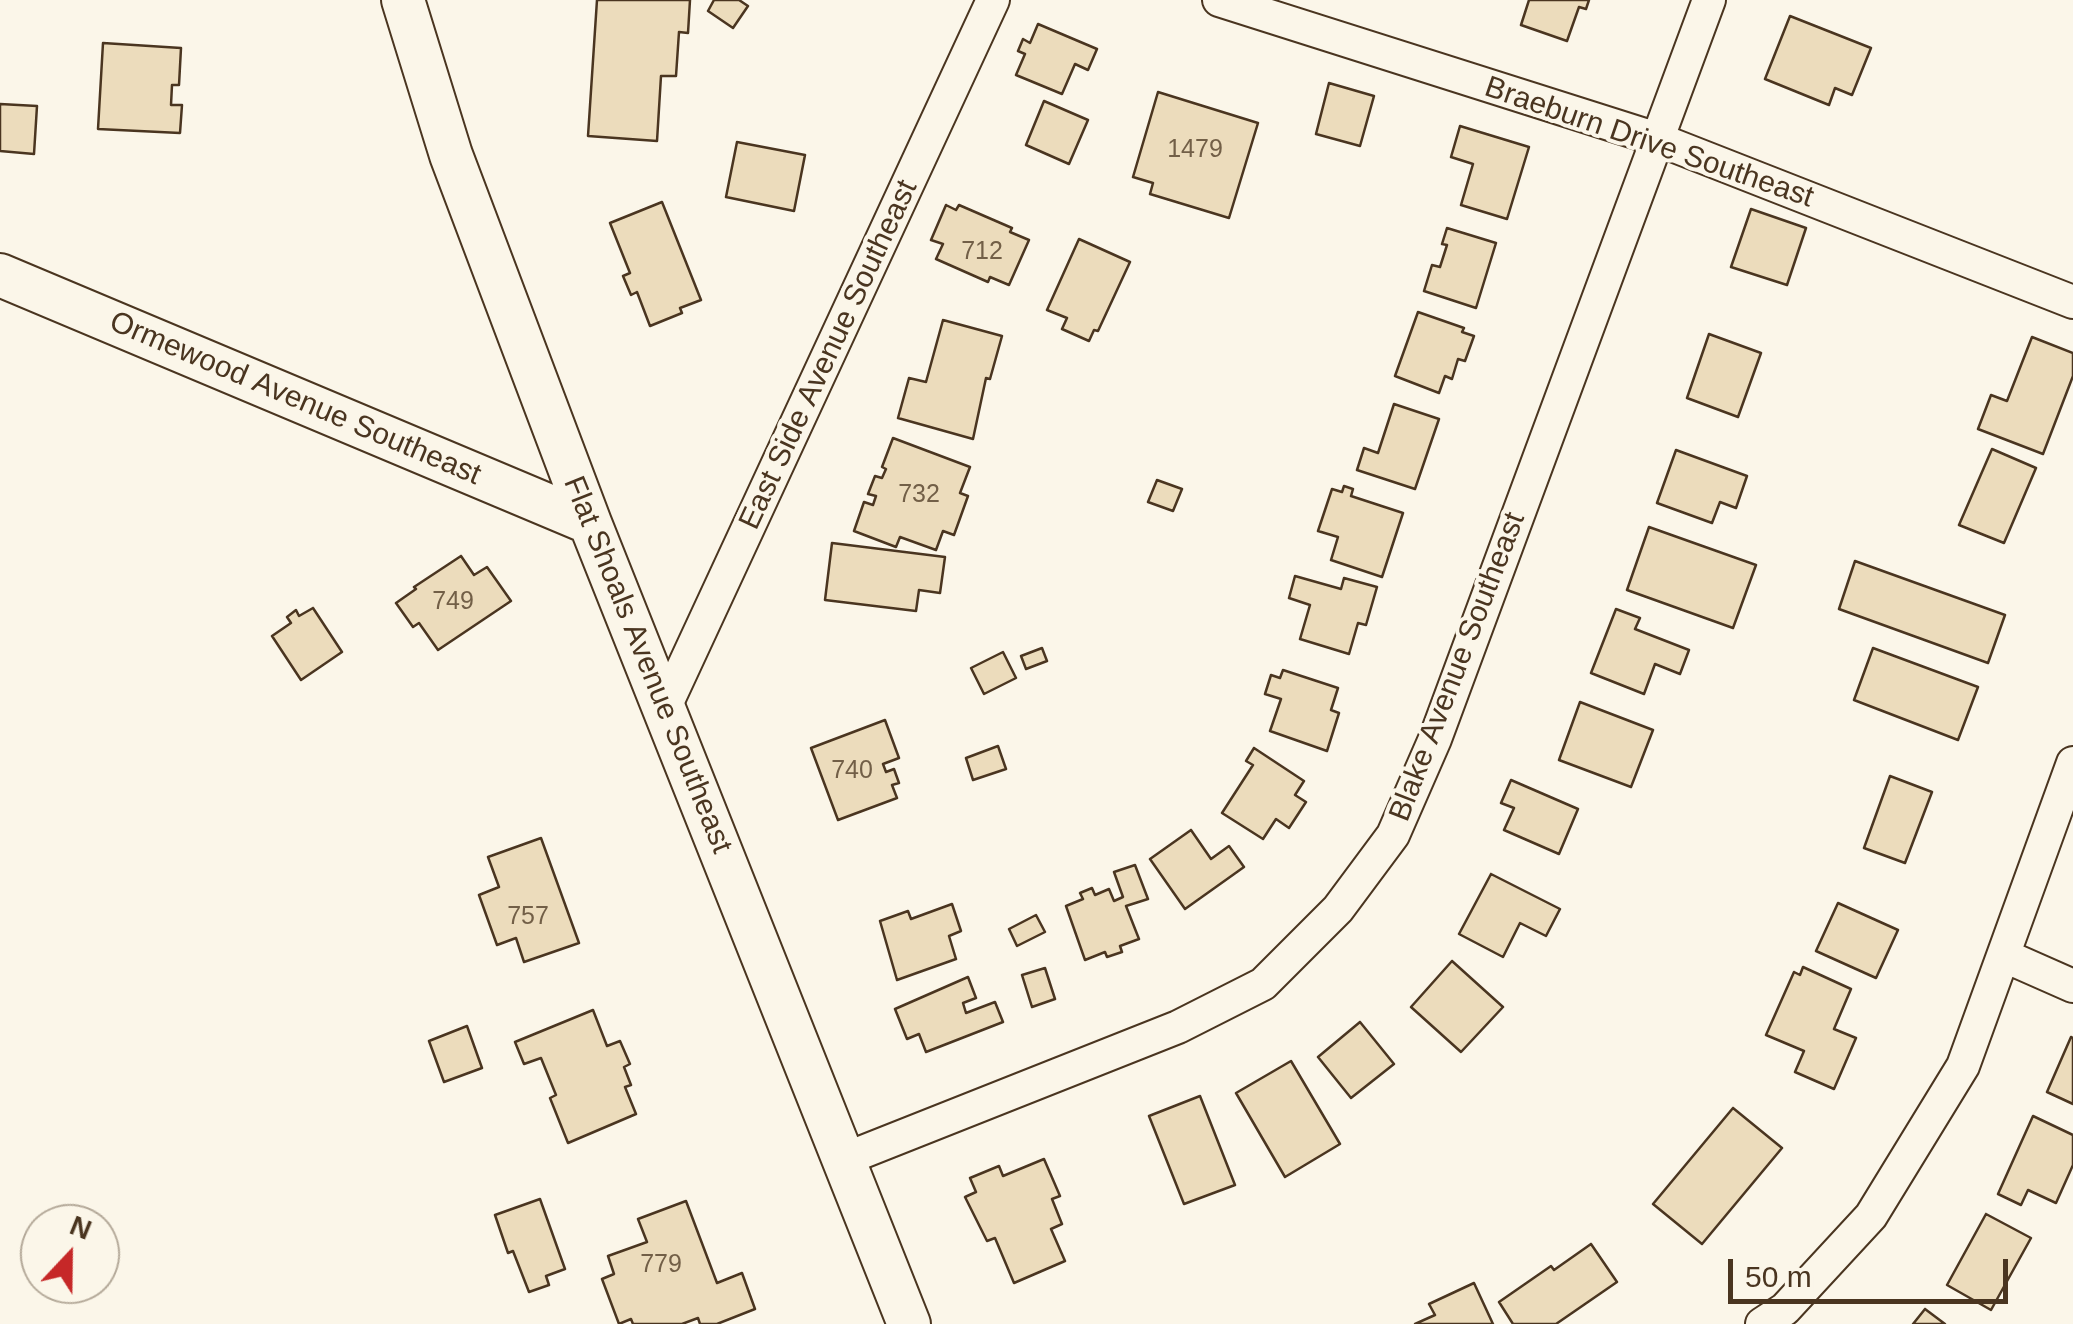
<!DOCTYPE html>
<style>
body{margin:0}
#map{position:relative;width:2073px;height:1324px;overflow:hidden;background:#fbf6e9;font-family:Helvetica,sans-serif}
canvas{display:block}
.north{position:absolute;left:20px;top:1204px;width:100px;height:100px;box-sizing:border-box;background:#fbf6e9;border:2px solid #b4a999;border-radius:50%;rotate:22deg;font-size:28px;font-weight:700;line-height:40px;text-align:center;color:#4a3520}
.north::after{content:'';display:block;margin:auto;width:35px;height:45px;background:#c62828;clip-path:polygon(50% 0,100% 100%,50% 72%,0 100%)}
.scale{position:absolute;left:1728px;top:1259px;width:280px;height:45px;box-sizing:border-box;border:5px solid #4a3520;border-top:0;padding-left:12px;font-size:30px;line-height:35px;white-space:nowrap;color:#4a3520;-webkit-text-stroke:8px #fbf6e9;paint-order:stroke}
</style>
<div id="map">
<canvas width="2073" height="1324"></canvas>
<div class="north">N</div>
<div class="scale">50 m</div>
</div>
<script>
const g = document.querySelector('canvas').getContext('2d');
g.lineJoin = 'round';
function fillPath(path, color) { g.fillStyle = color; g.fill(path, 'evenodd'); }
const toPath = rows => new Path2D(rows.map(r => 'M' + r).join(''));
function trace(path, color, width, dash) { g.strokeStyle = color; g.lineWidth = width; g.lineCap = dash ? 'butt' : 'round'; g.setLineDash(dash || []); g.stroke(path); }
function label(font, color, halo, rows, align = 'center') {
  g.font = font + ' Helvetica,sans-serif'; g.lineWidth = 8; g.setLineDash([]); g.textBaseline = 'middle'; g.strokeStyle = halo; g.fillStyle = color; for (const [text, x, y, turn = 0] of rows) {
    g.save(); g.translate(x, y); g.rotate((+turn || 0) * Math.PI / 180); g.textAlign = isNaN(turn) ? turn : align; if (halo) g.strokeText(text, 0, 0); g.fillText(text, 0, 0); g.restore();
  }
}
const building = toPath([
 [597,0,690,0,688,33,679,32,676,76,661,76,657,141,588,136,597,0],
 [714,0,739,0,748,6,733,28,708,11,714,0],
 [1529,0,1589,0,1586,9,1579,7,1567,41,1521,25,1529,0],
 [1790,16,1871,48,1852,95,1835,88,1829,105,1765,79,1790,16],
 [1038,24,1097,49,1088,70,1075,64,1062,94,1016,75,1025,54,1018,51,1023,39,1030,43,1038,24],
 [103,43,181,48,179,85,172,85,171,105,182,105,180,133,98,129,103,43],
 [1329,83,1374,96,1360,146,1316,134,1329,83],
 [1158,92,1258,123,1229,218,1150,194,1153,183,1133,177,1158,92],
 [1044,101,1088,120,1069,164,1026,145,1044,101],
 [0,104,37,106,34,154,0,151,0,104],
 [1460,126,1529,147,1507,219,1461,205,1473,164,1451,157,1460,126],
 [737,142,805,155,794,211,726,197,737,142],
 [662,202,701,300,680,308,682,313,650,326,637,292,631,295,623,276,630,273,610,223,662,202],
 [946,205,956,210,959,205,1012,228,1010,232,1029,240,1009,285,990,277,988,282,936,259,943,244,931,240,946,205],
 [1751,209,1806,228,1787,285,1731,267,1751,209],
 [1447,228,1496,243,1476,308,1424,291,1432,265,1440,267,1447,245,1442,244,1447,228],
 [1079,239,1130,262,1098,331,1094,330,1089,341,1062,329,1067,318,1047,310,1079,239],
 [1418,312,1464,328,1462,332,1474,336,1465,361,1458,359,1452,379,1445,376,1439,393,1395,376,1418,312],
 [943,320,1002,336,990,379,986,378,973,439,898,418,909,378,926,382,943,320],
 [1709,334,1761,353,1738,417,1687,398,1709,334],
 [2032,337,2073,353,2073,376,2043,454,1978,429,1991,395,2007,401,2032,337],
 [1394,404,1439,419,1415,489,1357,470,1364,448,1378,453,1394,404],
 [893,438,970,467,960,493,968,496,954,535,943,531,936,550,900,537,896,547,854,531,864,502,873,505,876,496,868,494,875,476,882,478,886,469,882,467,893,438],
 [1992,449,2036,468,2004,543,1959,525,1992,449],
 [1676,450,1747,476,1736,508,1720,502,1712,523,1657,503,1676,450],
 [1157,480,1182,489,1173,511,1148,502,1157,480],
 [1344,486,1353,489,1351,496,1403,513,1382,577,1331,560,1338,537,1318,531,1332,489,1342,492,1344,486],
 [1649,527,1756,565,1733,628,1627,590,1649,527],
 [832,543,945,557,940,593,919,590,916,611,825,600,832,543],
 [461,556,474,575,487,567,511,601,438,650,419,623,413,627,396,603,416,589,414,587,461,556],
 [1855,561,2005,615,1988,663,1839,609,1855,561],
 [1295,576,1341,589,1344,578,1377,587,1366,625,1358,623,1349,654,1300,639,1310,605,1289,598,1295,576],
 [313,608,342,652,301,680,272,636,291,623,287,617,296,610,299,616,313,608],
 [1616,609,1640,618,1635,629,1689,650,1680,674,1655,664,1644,694,1591,673,1616,609],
 [1042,648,1047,661,1026,669,1021,656,1042,648],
 [1873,648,1978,687,1958,740,1854,700,1873,648],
 [1003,652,1016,678,984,694,971,668,1003,652],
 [1283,670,1338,688,1331,710,1339,713,1327,751,1270,731,1281,699,1265,694,1271,675,1280,678,1283,670],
 [1580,702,1653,730,1631,787,1559,760,1580,702],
 [885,720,899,758,883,764,886,772,894,769,899,783,892,785,897,798,838,820,811,748,885,720],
 [998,746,1006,769,973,780,966,758,998,746],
 [1254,748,1304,781,1295,795,1306,802,1289,828,1276,819,1263,839,1222,813,1253,765,1246,761,1254,748],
 [1890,776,1932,792,1905,863,1864,848,1890,776],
 [1511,780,1578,809,1559,854,1504,830,1514,808,1501,803,1511,780],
 [1191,830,1211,859,1229,846,1244,867,1185,909,1150,859,1191,830],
 [541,838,579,943,524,962,516,938,497,945,479,895,499,887,488,857,541,838],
 [1135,865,1148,899,1126,906,1139,939,1120,946,1122,952,1107,957,1105,952,1085,960,1066,906,1083,899,1080,893,1092,888,1095,895,1109,889,1114,901,1123,897,1114,872,1135,865],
 [1491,874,1560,909,1546,936,1520,923,1503,957,1459,934,1491,874],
 [1838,903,1898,930,1876,978,1816,951,1838,903],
 [952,904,961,931,949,936,956,959,897,980,880,921,908,911,911,919,952,904],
 [1036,915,1045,932,1017,946,1009,929,1036,915],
 [1452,961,1503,1007,1461,1052,1411,1007,1452,961],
 [1803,967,1851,989,1834,1029,1856,1038,1834,1089,1795,1072,1804,1051,1766,1035,1794,972,1800,975,1803,967],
 [1045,968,1055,999,1032,1007,1022,975,1045,968],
 [968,977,976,998,963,1003,966,1013,995,1002,1003,1022,926,1052,919,1034,907,1039,895,1009,968,977],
 [593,1010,607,1046,620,1041,630,1064,624,1067,631,1085,625,1087,636,1114,568,1143,550,1098,556,1095,541,1058,524,1064,515,1042,593,1010],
 [1360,1022,1394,1064,1351,1098,1318,1057,1360,1022],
 [467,1026,482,1068,444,1082,429,1041,467,1026],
 [2071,1037,2073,1038,2073,1104,2047,1092,2071,1037],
 [1291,1061,1340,1144,1285,1177,1236,1093,1291,1061],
 [1200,1096,1235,1185,1184,1204,1149,1116,1200,1096],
 [1733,1108,1782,1148,1702,1244,1653,1204,1733,1108],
 [2033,1116,2073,1135,2073,1165,2056,1203,2028,1190,2021,1205,1998,1194,2033,1116],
 [1044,1159,1060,1196,1052,1199,1062,1224,1051,1229,1065,1261,1014,1283,995,1238,987,1241,965,1197,976,1192,970,1178,999,1166,1003,1176,1044,1159],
 [540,1199,565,1269,546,1276,549,1285,529,1292,513,1251,508,1253,495,1215,540,1199],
 [686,1201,717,1283,742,1273,755,1309,717,1324,700,1324,698,1318,682,1324,633,1324,631,1319,619,1324,602,1279,614,1274,608,1256,647,1242,638,1219,686,1201],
 [1986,1214,2031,1238,1991,1310,1947,1285,1986,1214],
 [1591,1244,1617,1282,1556,1324,1513,1324,1499,1302,1551,1266,1554,1270,1591,1244],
 [1474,1283,1493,1324,1415,1324,1435,1315,1429,1304,1474,1283],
 [1925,1309,1945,1324,1913,1324,1925,1309]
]);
fillPath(building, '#ecdcbc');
trace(building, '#4a3520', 2.5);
const minor = toPath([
 [1219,0,1657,139,2073,302],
 [664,709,993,0],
 [2005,956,2073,986],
 [845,1159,1178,1027,1263,984,1338,909,1393,835,1435,739,1709,0],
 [1762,1324,1785,1309,1871,1216,1963,1066,2073,763]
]);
const tertiary = toPath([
 [403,0,451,155,590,523,909,1324],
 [0,275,590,523]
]);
trace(minor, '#4a3520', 36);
trace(tertiary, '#4a3520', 46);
trace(minor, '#fbf6e9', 32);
trace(tertiary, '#fbf6e9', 42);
label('25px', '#725f47', null, [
 ["1479",1195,150],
 ["712",982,252],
 ["732",919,495],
 ["749",453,602],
 ["740",852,771],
 ["757",528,917],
 ["779",661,1265]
]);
label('30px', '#4a3520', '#fbf6e9', [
 ["Braeburn Drive Southeast",1649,143,19],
 ["East Side Avenue Southeast",829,355,-65],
 ["Ormewood Avenue Southeast",295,399,23],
 ["Flat Shoals Avenue Southeast",647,665,68],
 ["Blake Avenue Southeast",1458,667,-69]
]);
</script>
